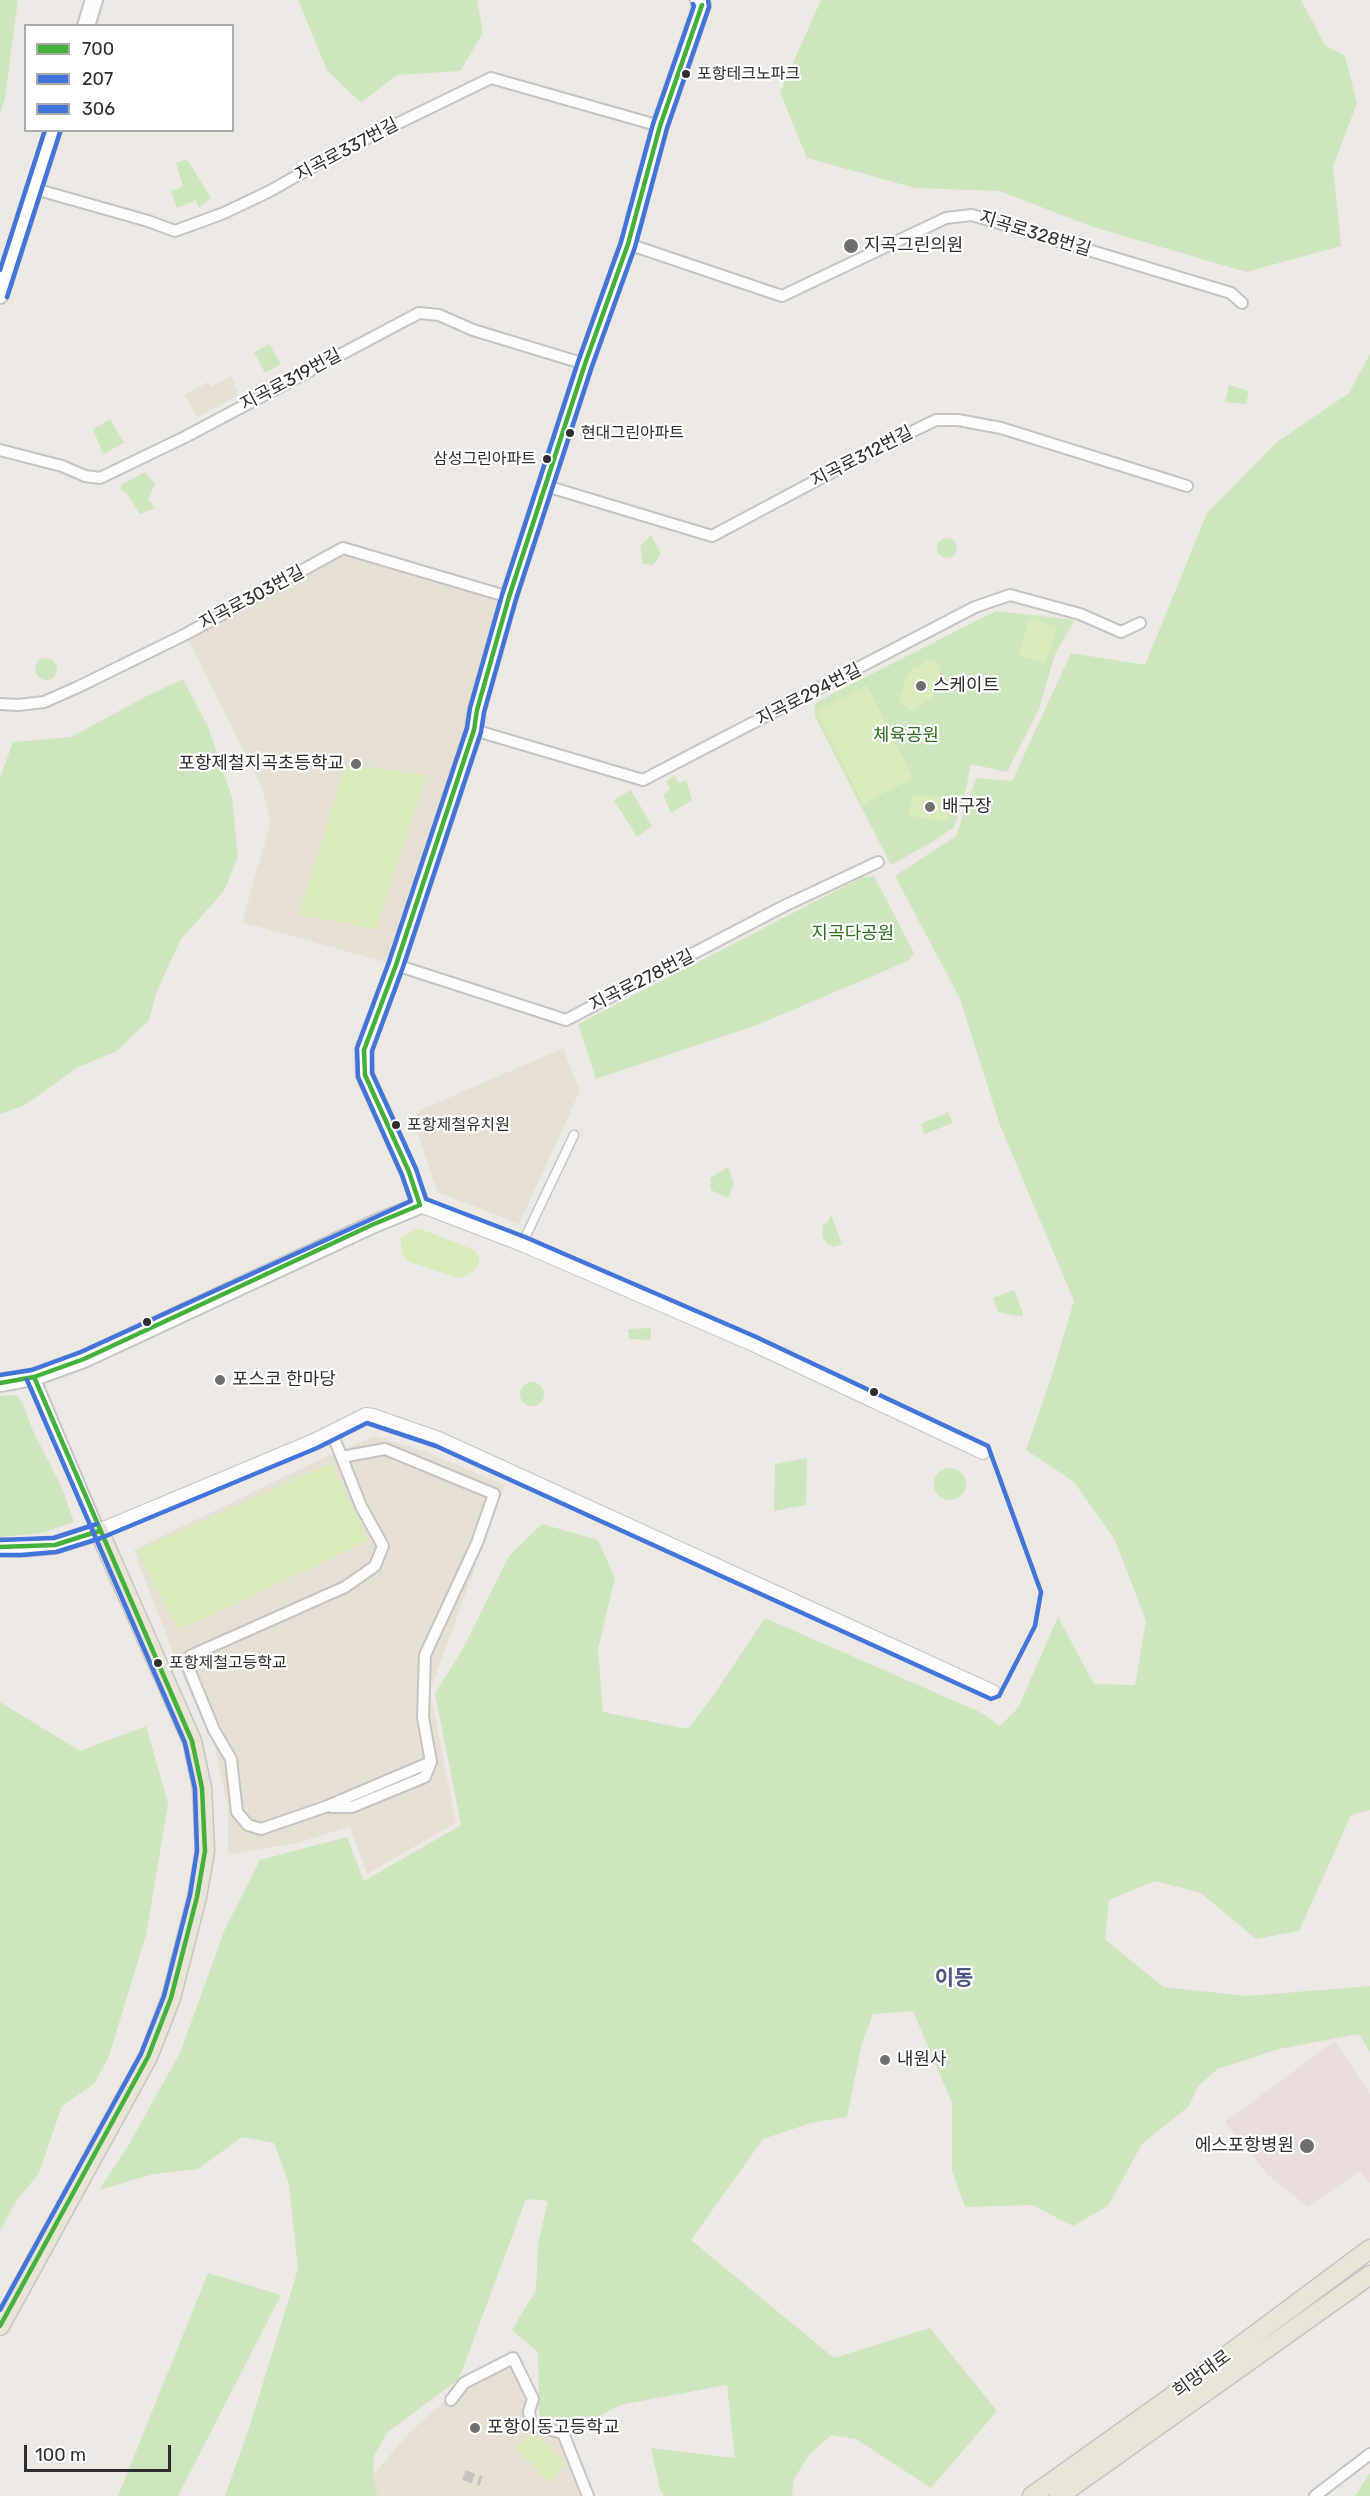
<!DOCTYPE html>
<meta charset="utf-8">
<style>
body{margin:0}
#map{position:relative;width:1370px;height:2496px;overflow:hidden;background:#ece8e4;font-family:Rubik,sans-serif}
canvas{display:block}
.legend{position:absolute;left:24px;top:24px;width:210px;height:108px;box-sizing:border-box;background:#fff;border:2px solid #ababab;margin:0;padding:8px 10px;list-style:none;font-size:18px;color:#2e2e2e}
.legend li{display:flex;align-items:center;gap:12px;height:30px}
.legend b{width:30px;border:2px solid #ababab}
.scale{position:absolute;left:24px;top:2445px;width:147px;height:27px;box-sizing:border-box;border:3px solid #2e2e2e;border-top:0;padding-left:8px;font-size:18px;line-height:21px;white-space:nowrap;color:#2e2e2e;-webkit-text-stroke:4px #fff;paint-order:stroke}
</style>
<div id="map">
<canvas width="1370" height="2496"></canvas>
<ul class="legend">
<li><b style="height:8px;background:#43b13c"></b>700</li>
<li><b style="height:8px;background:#4374d9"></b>207</li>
<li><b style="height:8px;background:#4374d9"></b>306</li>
</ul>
<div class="scale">100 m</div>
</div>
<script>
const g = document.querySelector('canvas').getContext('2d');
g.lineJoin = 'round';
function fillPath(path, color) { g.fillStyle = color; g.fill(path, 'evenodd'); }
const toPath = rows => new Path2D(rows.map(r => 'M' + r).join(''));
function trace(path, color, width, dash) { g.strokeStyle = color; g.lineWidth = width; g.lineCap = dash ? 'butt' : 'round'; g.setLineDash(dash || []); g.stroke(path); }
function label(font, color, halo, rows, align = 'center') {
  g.font = font + ' Rubik,"Noto Sans KR",sans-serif'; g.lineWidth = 4.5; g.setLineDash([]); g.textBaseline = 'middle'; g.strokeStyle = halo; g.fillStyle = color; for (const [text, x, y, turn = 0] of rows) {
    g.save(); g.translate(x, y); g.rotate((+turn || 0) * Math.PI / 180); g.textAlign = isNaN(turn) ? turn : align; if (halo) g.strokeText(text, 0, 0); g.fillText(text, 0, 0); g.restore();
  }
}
fillPath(toPath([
 [231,376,239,395,198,417,184,395,208,382,211,387],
 [343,548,509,597,396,965,242,922,271,821,261,786,186,634],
 [563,1048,580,1091,519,1224,437,1192,419,1137,416,1112],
 [375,1436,426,1452,505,1485,430,1691,456,1823,367,1874,350,1827,296,1843,228,1854,228,1808,215,1748,176,1661,134,1550,325,1457],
 [511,2363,528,2400,524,2423,558,2438,580,2496,378,2496,373,2475,410,2432,454,2393]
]), '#e6e0d3');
fillPath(toPath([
 [1335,2041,1370,2094,1370,2183,1360,2171,1308,2207,1268,2175,1225,2122]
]), '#e9dcdb');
fillPath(toPath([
 [0,0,18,0,5,98,0,113],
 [298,0,477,0,483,33,460,71,397,75,361,103,327,70],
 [821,0,1301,0,1325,45,1345,56,1357,103,1333,167,1341,246,1246,272,1090,226,1000,191,915,188,807,158,780,92],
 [187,159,211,198,199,208,196,200,177,208,171,191,183,186,176,163],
 [269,344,281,364,265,373,254,352],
 [1370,354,1370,1810,1351,1815,1299,1931,1256,1939,1201,1893,1155,1881,1109,1900,1105,1939,1163,1987,1247,1996,1370,1986,1370,2052,1359,2034,1279,2049,1218,2069,1198,2086,1189,2106,1142,2144,1108,2206,1073,2226,1032,2205,965,2207,952,2171,952,2103,913,2011,873,2014,862,2043,847,2117,811,2123,763,2139,691,2240,834,2358,930,2328,997,2411,931,2488,856,2439,831,2435,809,2455,794,2479,792,2496,664,2496,660,2490,651,2448,735,2458,727,2385,620,2405,572,2431,539,2416,538,2352,512,2330,536,2290,538,2244,548,2201,526,2199,459,2379,387,2433,374,2456,373,2475,378,2496,225,2496,251,2422,298,2269,289,2184,274,2143,242,2137,198,2169,154,2174,99,2190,128,2146,180,2053,225,1929,260,1860,347,1837,364,1881,461,1825,435,1694,465,1645,509,1556,542,1524,598,1540,615,1578,598,1649,603,1712,688,1729,715,1693,765,1618,982,1713,1000,1726,1018,1708,1058,1617,1094,1684,1135,1685,1146,1621,1115,1540,1074,1482,1026,1450,1052,1375,1074,1301,1000,1125,960,999,895,876,956,836,976,778,1012,781,1071,653,1145,665,1207,513,1277,442,1349,393],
 [1229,385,1249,391,1246,404,1225,402],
 [110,419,124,443,103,454,93,429],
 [145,472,155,484,148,499,155,508,140,514,127,494,120,489,122,484],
 [651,535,661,554,653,565,643,564,640,546],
 '937 548a10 10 0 1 1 20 0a10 10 0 1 1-20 0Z',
 [996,611,1075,620,1055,654,1039,709,1007,772,971,764,964,799,954,827,934,841,891,865,815,716,815,705,820,700],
 '35 669a11 11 0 1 1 22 0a11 11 0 1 1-22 0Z',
 [183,679,208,727,232,797,238,857,224,891,181,939,157,991,149,1020,117,1051,78,1067,25,1105,0,1114,0,778,13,742,71,737,145,697],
 [675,775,678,783,686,780,692,800,671,813,663,795,670,789,666,781],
 [631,790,652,826,637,837,614,800],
 [874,876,914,953,908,961,757,1025,596,1079,578,1024,861,878],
 [948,1112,953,1123,924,1134,921,1124],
 [728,1167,734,1184,728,1198,711,1190,710,1178],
 [831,1215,842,1244,835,1247,828,1245,823,1238,822,1226,828,1222],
 [1014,1290,1023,1313,1022,1317,998,1312,993,1298],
 [651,1328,651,1340,629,1339,628,1329],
 '520 1394a12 12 0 1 1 24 0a12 12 0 1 1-24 0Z',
 [16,1395,22,1402,33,1431,62,1488,74,1522,42,1533,0,1537,0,1396],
 [807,1458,806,1505,774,1511,775,1464],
 '934 1484a16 16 0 1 1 32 0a16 16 0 1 1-32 0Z',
 [0,1702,80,1751,146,1726,168,1803,146,1935,109,2056,94,2084,62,2106,39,2173,16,2201,0,2231],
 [208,2273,281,2295,178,2496,118,2496],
 [1370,2473,1370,2496,1355,2496]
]), '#cee6be');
fillPath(toPath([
 [1030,617,1058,627,1045,663,1018,656],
 [925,660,935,660,939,663,941,677,931,700,928,698,916,710,910,711,900,702,900,695,905,686,902,685,913,667,916,669],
 [867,685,913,778,863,804,815,711],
 [346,764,426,775,376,930,299,914],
 [913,795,951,797,947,822,908,816],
 [418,1228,474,1250,478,1256,479,1263,473,1271,464,1277,459,1278,407,1261,402,1253,401,1238],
 [331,1463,368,1540,179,1630,137,1551],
 [533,2430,564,2462,550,2484,517,2448]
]), '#d9eabb');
trace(toPath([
 [464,2475,481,2481]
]), '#c6c3c0', 10, [10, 5]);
const pedestrian = toPath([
 [522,1244,574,1135]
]);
const minor = toPath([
 [35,189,148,221,175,231,224,213,270,191,335,154,491,78,660,126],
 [628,244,782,296,946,218,972,215,1231,293,1242,303],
 [0,450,62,466,85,476,100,478,185,437,419,313,439,315,473,330,585,364],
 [546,486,712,536,866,454,936,420,958,420,1001,428,1187,486],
 [0,704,18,705,44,702,78,687,186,634,343,548,509,597],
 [474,730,643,780,975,607,1010,595,1080,614,1121,632,1140,623],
 [396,965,566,1020,784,906,878,862],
 [34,1377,99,1531],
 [332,1433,361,1506,383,1546,375,1566,345,1587,190,1656,186,1662,214,1730,231,1759,237,1812,248,1825,261,1829,325,1807,431,1762],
 [331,1807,352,1807,425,1777,431,1762,423,1717,425,1655,477,1543,494,1494,385,1449,342,1457],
 [451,2400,464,2383,513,2358,533,2399,529,2411,530,2419,535,2426,563,2433,588,2496],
 [1315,2496,1370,2454]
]);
const tertiary = toPath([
 [420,1205,522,1244,751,1343,983,1452],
 [99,1531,314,1441,366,1415,373,1416,439,1439,993,1692]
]);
const secondary = toPath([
 [86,26,94,0],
 [0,295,53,130],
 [0,1383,34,1377,84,1359,374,1224,420,1205,409,1172,365,1075,364,1050,396,965,474,730,477,710,509,597,585,364,628,244,660,126,702,5,699,0],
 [0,1547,20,1548,55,1545,99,1531]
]);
const primary = toPath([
 [0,2326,148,2057,171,1998,197,1897,205,1851,202,1788,192,1741,99,1531],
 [1032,2496,1178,2392,1370,2249],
 [1059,2496,1370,2275]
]);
trace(pedestrian, '#c5c4c5', 11);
trace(minor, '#c5c4c5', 14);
trace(tertiary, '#c5c4c5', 16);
trace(secondary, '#c5c4c5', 20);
trace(primary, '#c6c5c4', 21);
trace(pedestrian, '#fcfcfb', 8);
trace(minor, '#fcfcfb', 10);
trace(tertiary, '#fcfcfb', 14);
trace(secondary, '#fcfcfb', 16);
trace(primary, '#e8e4d6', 18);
trace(toPath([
 [420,1205,409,1172,365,1075,364,1050,396,965,474,730,477,710,509,597,585,364,628,244,660,126,702,5],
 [0,1383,34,1377,84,1359,374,1224,420,1205],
 [0,1547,55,1545,99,1531],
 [0,2326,148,2057,171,1998,197,1897,205,1851,202,1788,192,1741,34,1377]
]), '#43b13c', 4.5);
trace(toPath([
 [7,297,60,132],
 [0,1555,21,1555,56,1552,101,1538,317,1448,367,1423,436,1446,991,1699,999,1696,1035,1626,1041,1592,988,1446,754,1336,525,1237,426,1199,416,1169,372,1073,372,1051,403,967,481,732,484,712,516,599,592,366,635,247,667,128,709,7,708,0]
]), '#4374d9', 4.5);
trace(toPath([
 [0,270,45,130],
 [0,1375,32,1370,81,1352,411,1201,402,1175,358,1077,357,1048,389,962,467,728,470,708,502,595,578,362,621,242,653,124,694,6,693,4],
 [0,1540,54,1538,97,1524],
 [0,2310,141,2054,164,1996,190,1895,197,1851,195,1789,185,1743,27,1380]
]), '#4374d9', 4.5);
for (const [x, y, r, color] of [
 [686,74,5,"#2e2e2e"],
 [851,246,8,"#706f6e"],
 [570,433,5,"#2e2e2e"],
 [547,459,5,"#2e2e2e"],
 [921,686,6,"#706f6e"],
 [356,764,6,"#706f6e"],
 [930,807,6,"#706f6e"],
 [396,1125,5,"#2e2e2e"],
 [147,1322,5,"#2e2e2e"],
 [220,1380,6,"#706f6e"],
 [874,1392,5,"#2e2e2e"],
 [158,1663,5,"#2e2e2e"],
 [885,2060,6,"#706f6e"],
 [1307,2146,8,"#706f6e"],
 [475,2428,6,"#706f6e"]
]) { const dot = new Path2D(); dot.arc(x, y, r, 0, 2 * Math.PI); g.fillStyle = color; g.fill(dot); trace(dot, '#fff', 2); }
label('16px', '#2e2e2e', '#fff', [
 ["포항테크노파크",697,74],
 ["현대그린아파트",581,433],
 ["삼성그린아파트",536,459,"right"],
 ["포항제철유치원",407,1125],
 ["포항제철고등학교",169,1663]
], 'left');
label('18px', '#2e2e2e', '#fff', [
 ["지곡로337번길",347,150,-28],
 ["지곡로328번길",1035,234,17],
 ["지곡로319번길",291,380,-28],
 ["지곡로312번길",862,457,-27],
 ["지곡로303번길",252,598,-28],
 ["지곡로294번길",809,695,-27],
 ["지곡로278번길",642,981,-27],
 ["희망대로",1202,2374,-36]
]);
label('18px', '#2e2e2e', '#fff', [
 ["지곡그린의원",864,246],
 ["스케이트",933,686],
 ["포항제철지곡초등학교",344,764,"right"],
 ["배구장",942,807],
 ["포스코 한마당",232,1380],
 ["내원사",897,2060],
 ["에스포항병원",1294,2146,"right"],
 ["포항이동고등학교",487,2428]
], 'left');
label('18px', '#2c6e1b', '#fff', [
 ["체육공원",906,736],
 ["지곡다공원",853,934]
]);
label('bold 21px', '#4d5680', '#fff', [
 ["이동",954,1979]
]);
</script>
